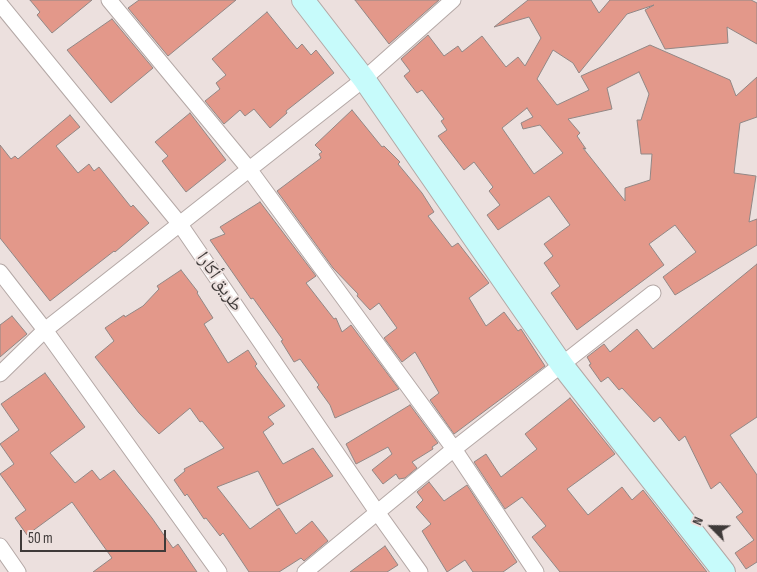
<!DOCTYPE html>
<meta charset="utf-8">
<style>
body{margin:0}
#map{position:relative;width:757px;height:572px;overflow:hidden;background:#ece0de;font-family:"Sofia Sans Condensed",sans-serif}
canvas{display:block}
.north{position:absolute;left:687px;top:502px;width:50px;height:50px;-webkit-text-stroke:4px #ece0de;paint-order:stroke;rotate:293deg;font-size:14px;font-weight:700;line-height:20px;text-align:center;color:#3f3a39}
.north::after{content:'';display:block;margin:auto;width:18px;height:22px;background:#3f3a39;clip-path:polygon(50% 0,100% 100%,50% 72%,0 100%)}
.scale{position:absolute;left:20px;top:530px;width:146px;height:22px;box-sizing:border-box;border:2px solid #3f3a39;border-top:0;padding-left:6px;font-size:15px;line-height:18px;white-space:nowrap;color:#3f3a39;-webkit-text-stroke:4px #ece0de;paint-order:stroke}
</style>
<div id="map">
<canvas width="757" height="572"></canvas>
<div class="north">N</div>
<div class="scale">50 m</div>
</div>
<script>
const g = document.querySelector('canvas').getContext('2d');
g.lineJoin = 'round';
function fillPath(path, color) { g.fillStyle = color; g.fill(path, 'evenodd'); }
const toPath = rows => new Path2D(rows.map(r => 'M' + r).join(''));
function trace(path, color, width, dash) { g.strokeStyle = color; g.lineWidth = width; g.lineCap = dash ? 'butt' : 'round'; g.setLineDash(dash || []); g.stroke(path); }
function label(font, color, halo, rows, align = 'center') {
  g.font = font + ' "Sofia Sans Condensed","Noto Naskh Arabic",sans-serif'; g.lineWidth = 4; g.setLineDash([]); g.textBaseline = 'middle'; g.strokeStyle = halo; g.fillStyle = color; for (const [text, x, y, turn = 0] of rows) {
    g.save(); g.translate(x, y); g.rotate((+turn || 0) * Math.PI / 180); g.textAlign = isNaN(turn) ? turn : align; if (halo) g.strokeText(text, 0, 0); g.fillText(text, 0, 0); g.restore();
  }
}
const building = toPath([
 [30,0,92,0,52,33,37,15,40,12,30,0],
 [139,0,236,0,168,56,128,8,139,0],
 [355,0,439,0,389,44,355,0],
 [528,0,591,0,599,13,610,0,751,0,757,3,757,44,727,27,728,43,665,49,645,10,654,5,627,14,579,73,573,63,553,50,537,79,557,105,589,90,581,76,650,45,730,80,736,96,757,77,757,117,740,123,734,173,756,176,749,222,757,219,757,245,675,295,663,277,696,252,675,225,649,244,664,265,577,330,551,293,560,286,544,263,553,256,544,244,570,225,549,196,498,230,487,215,500,205,489,191,493,187,474,162,464,170,438,136,447,130,441,121,444,119,422,90,417,93,404,76,410,71,401,59,428,35,444,56,458,46,462,52,482,36,506,67,518,57,525,66,541,38,529,17,494,27,528,0],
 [639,72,649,94,641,120,637,120,641,154,652,154,650,180,625,188,625,201,583,148,586,149,577,136,580,133,568,119,612,109,607,88,639,72],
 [527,108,533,117,521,123,523,129,540,125,563,153,534,174,502,128,527,108],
 [267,12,297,49,302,44,311,55,316,50,334,73,286,111,287,113,270,128,254,109,245,116,240,110,224,124,205,101,220,89,216,83,226,75,212,59,267,12],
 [112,19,153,68,111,103,67,50,112,19],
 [352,110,382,147,384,146,400,162,398,164,422,193,434,212,428,216,452,247,458,243,489,283,469,298,486,326,504,312,518,331,521,329,545,366,454,434,430,400,439,393,415,352,402,362,384,338,397,328,379,303,370,310,357,296,358,294,333,268,277,191,321,158,319,154,322,152,315,145,352,110],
 [190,113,226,160,186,192,162,161,168,156,155,142,190,113],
 [70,115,80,127,56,146,78,173,89,164,94,171,99,167,131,207,133,205,149,223,115,252,114,251,50,301,0,238,0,145,11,159,15,156,18,159,70,115],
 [260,202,316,276,306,283,334,319,336,318,342,332,351,325,399,389,335,418,330,405,317,387,319,385,300,359,294,362,281,341,283,340,253,298,251,299,210,240,225,234,220,227,260,202],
 [757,264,757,417,730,435,757,475,757,562,746,569,735,553,754,540,736,517,743,512,720,482,711,489,685,436,679,441,660,417,654,422,622,388,619,390,608,377,601,382,589,365,591,364,587,357,604,344,610,352,637,329,653,349,757,264],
 [181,270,198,292,197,293,213,318,204,324,228,363,248,350,257,364,255,366,285,406,268,417,274,424,263,432,283,464,313,448,333,476,277,506,258,471,217,487,250,529,279,508,296,534,312,521,328,541,304,561,301,558,279,572,249,572,223,533,220,536,206,518,204,519,187,494,185,496,174,480,185,471,184,469,224,448,202,421,200,422,190,408,159,434,139,413,95,357,114,341,105,328,124,315,125,317,143,306,159,289,157,286,181,270],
 [12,316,27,334,0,357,0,325,12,316],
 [45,373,85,427,50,453,75,483,92,470,100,480,114,470,152,518,173,548,178,544,197,572,93,572,112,558,72,502,27,535,15,518,26,510,0,474,14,464,0,444,19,430,1,404,45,373],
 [570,398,615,454,567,489,588,515,622,487,632,500,643,490,707,572,560,572,532,537,546,526,522,497,505,509,474,462,486,454,501,477,537,449,525,434,570,398],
 [410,405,438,443,432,447,433,449,412,462,417,468,405,478,399,479,396,474,383,484,372,470,392,454,388,447,356,464,346,444,410,405],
 [429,482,444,501,467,485,517,562,503,572,473,572,465,560,447,572,422,531,431,524,416,507,423,500,417,492,429,482],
 [385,546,398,565,387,572,350,572,385,546]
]);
fillPath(building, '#e3988a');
trace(building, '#928785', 1);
const street = toPath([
 [109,0,249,169,454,449,536,572],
 [0,4,179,223,377,512,420,572],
 [0,272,45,330,219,572],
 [0,374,45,330,364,79,453,0],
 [0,546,18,572],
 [305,572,454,449,653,293]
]);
const secondary = toPath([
 [303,0,364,79,562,365,724,572]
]);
trace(street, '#b4a8a6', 17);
trace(secondary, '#b4a8a6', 24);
trace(street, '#fff', 15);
trace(secondary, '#c7fbfb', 22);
label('18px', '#3f3a39', '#ece0de', [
 ["طريق أكارا",219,282,56]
]);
</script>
